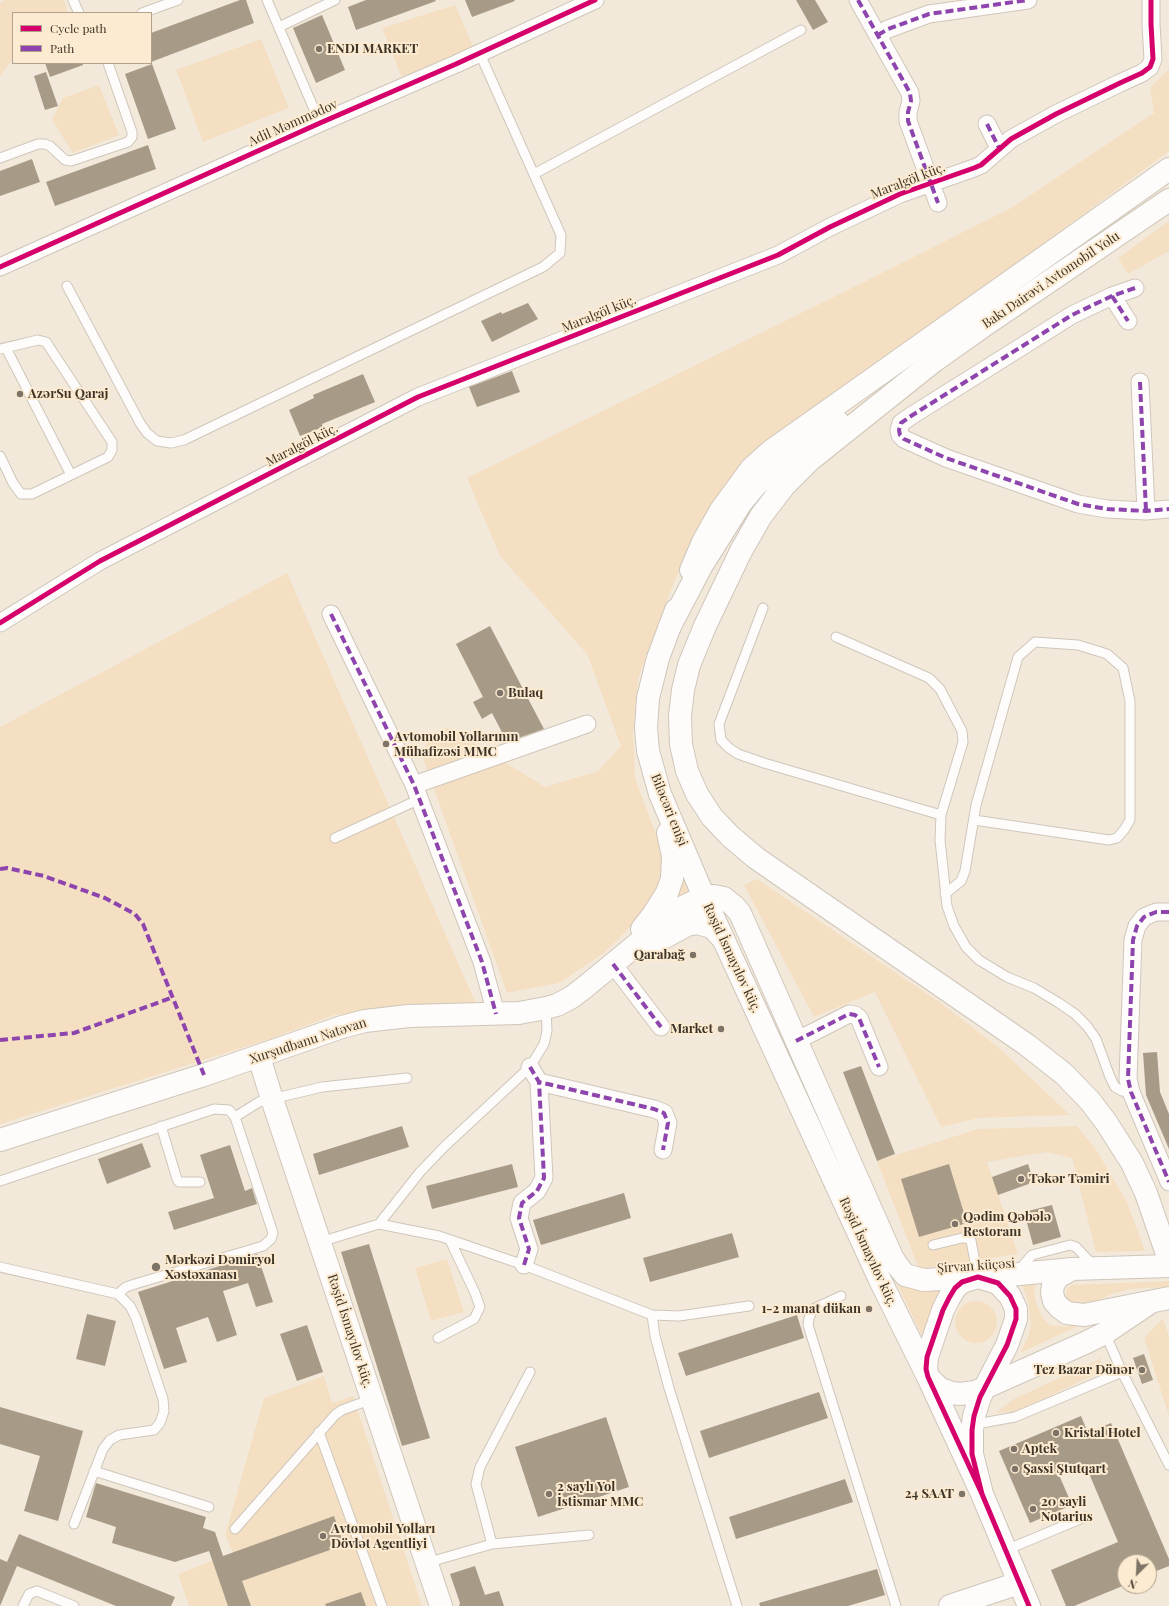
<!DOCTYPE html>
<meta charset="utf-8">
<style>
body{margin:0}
#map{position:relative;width:1169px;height:1606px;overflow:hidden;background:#f3e9db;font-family:"Playfair Display",serif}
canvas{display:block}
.legend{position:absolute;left:12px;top:12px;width:140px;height:52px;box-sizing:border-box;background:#fdebd1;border:1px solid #b0a28d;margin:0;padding:5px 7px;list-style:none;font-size:12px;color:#3d3427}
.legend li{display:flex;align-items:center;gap:8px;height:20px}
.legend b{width:20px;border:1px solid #b0a28d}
.north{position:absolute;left:1117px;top:1554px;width:40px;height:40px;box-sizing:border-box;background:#fdebd1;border:1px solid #b0a28d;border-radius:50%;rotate:204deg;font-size:11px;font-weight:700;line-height:16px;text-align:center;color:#3d3427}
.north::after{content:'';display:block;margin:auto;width:14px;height:18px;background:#7d7366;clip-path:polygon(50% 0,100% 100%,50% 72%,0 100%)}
</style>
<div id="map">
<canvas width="1169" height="1606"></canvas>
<ul class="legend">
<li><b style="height:5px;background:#d6006c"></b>Cycle path</li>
<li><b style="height:5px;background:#8e44ad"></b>Path</li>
</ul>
<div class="north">N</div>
</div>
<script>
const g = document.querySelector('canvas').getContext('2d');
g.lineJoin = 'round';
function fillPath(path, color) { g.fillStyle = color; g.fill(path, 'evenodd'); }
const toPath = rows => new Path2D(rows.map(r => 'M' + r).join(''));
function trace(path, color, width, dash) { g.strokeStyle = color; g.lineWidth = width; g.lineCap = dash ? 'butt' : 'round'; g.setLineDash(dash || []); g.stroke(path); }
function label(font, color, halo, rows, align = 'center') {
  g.font = font + ' "Playfair Display",serif'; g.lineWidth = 4; g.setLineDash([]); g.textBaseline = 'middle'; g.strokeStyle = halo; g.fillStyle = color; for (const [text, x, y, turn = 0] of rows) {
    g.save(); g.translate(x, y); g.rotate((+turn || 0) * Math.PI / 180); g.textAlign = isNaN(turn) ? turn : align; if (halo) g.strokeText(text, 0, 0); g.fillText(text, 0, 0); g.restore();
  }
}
fillPath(toPath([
 [4,0,64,0,66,6,66,13,13,13,13,59,0,76,0,3],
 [455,5,474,48,403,80,382,28],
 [261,39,289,108,203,142,176,70],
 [1169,69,1169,151,1027,256,768,441,692,542,673,585,638,679,633,734,635,778,662,850,663,876,655,903,604,953,559,983,507,993,420,750,447,727,545,787,598,771,621,746,587,654,500,556,467,478,862,283,1011,208,1154,113,1150,88],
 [99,85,119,135,73,153,52,120,63,98],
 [1169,221,1169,251,1128,274,1118,258],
 [287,573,476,1004,334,1015,270,1039,0,1124,0,727],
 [680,857,694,890,661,915],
 [757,879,939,1002,997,1046,1070,1115,979,1118,941,1127,875,992,814,1017,744,885],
 [1077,1126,1095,1148,1127,1202,1145,1251,1096,1252,1072,1158,1047,1152,987,1162,1018,1254,919,1269,877,1161,978,1129],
 [447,1259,464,1312,431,1321,415,1268],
 [893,1276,902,1285,919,1290,949,1288,924,1340],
 [1020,1280,1037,1280,1034,1294,1036,1302,1042,1317,1050,1325,1065,1327,1089,1321,1020,1353,1028,1337,1031,1325,1028,1301],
 [1169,1281,1169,1287,1130,1289,1112,1294,1083,1307,1076,1308,1066,1299,1067,1289,1072,1285],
 '955 1322a21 21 0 1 1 42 0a21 21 0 1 1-42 0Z',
 [1163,1318,1169,1337,1169,1416,1144,1338],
 [1102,1358,1096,1374,1018,1411,996,1413,1014,1399],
 [324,1376,332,1403,353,1396,422,1606,189,1606,178,1574,233,1553,225,1535,264,1398]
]), '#f4dfc3');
fillPath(toPath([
 [240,0,246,0,254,23,151,62,151,33],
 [366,0,435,0,436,1,356,30,348,7],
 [465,0,514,0,515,1,472,17],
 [796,0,815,0,828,22,813,30],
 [322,15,345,70,316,83,293,28],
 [45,63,83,63,83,65,50,77],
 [152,64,176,129,148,139,125,74],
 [46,72,58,106,45,110,34,76],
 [148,145,156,169,55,206,46,182],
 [32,159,40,182,0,196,0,171],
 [528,303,538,319,492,342,481,321,501,312,502,314],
 [512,371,520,392,477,407,469,387],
 [363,374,375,402,322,424,323,427,300,436,289,410,314,398,313,395],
 [490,626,544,729,507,742,492,713,482,719,473,702,483,697,456,644],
 [1157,1052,1160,1092,1169,1114,1169,1149,1146,1095,1143,1053],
 [861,1066,895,1154,877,1161,843,1072],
 [402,1126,409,1147,319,1175,313,1154],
 [142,1143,151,1167,107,1184,98,1159],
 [230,1145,245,1191,252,1188,257,1204,174,1230,168,1212,214,1198,200,1155],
 [512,1164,518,1187,432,1209,426,1186],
 [949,1164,967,1223,919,1237,901,1179],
 [1028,1164,1034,1182,998,1195,992,1177],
 [624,1193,631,1218,541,1245,533,1220],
 [1052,1205,1061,1237,1033,1245,1024,1212],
 [732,1233,739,1257,650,1282,643,1258],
 [369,1244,430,1438,402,1446,341,1252],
 [257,1254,273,1302,256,1307,248,1283,223,1291,237,1335,217,1342,208,1317,176,1328,187,1362,164,1369,138,1292],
 [87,1314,116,1321,105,1366,76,1359],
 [797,1315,804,1338,686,1376,678,1353],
 [307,1325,323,1372,297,1381,280,1334],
 [1144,1354,1153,1380,1142,1384,1133,1358],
 [819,1392,828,1418,709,1458,700,1431],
 [0,1407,83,1431,58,1521,24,1511,40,1456,0,1444],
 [1081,1416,1088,1433,1111,1423,1169,1559,1169,1566,1149,1574,1149,1562,1125,1562,1125,1585,1074,1606,1066,1606,1051,1570,1118,1542,1085,1464,1059,1475,1072,1505,1030,1523,999,1451],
 [606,1417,629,1487,538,1517,515,1447],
 [845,1479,853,1502,736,1539,729,1517],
 [96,1483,206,1517,203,1528,215,1532,223,1556,334,1516,344,1545,242,1581,251,1606,228,1606,209,1551,175,1562,112,1543,116,1527,86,1517],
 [19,1534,175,1597,171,1606,116,1606,7,1562],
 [0,1559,17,1566,0,1606],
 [475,1566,485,1595,499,1591,504,1606,459,1606,460,1603,450,1574],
 [877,1569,885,1595,848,1606,760,1606,759,1603],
 [361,1592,366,1606,326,1606,325,1604]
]), '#a79b87');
const lane = toPath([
 [73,0,79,13],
 [267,0,320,123],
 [142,13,178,0],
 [279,27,335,0],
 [0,158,38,144,45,144,50,146,65,160,71,161,128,142,132,137,132,132,108,63],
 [534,174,801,30],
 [67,286,140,423,147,433,157,441,171,443,184,440,543,267,560,253,561,235,480,54],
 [6,348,71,475],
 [0,349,38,340,46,342,112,442,112,450,108,457,32,494,21,494,13,483,0,456],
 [763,608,719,724,721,740,729,748,738,754,764,763,941,815],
 [836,637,929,678,940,689,962,731,963,742,941,815,940,840,947,906,954,926,966,947,979,960,1007,977,1034,988,1059,1003,1075,1014,1087,1026,1096,1039,1110,1077,1115,1087,1122,1091,1131,1092],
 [335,838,420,799],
 [945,894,961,881,965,871,976,805,1018,657,1035,642,1078,645,1107,654,1123,668,1130,701,1130,820,1124,830,1117,838,1109,840,974,820],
 [161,1126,177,1179,179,1182,200,1182],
 [0,1181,214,1109,229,1110,235,1117],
 [379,1224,420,1172,445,1146,530,1067,544,1044,547,1031,546,1008],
 [320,1242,379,1224,439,1236,524,1265,652,1315,679,1316,749,1306],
 [933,1245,962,1238,968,1238,971,1241,978,1277],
 [0,1267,118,1294,130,1306,136,1318,163,1399,164,1411,160,1423,154,1430,119,1435,110,1440,103,1449,74,1524],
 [1018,1271,1032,1255,1070,1245,1076,1247,1094,1266],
 [118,1294,126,1287,135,1284,263,1246,271,1239,273,1233,235,1117,259,1102,322,1087,407,1078],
 [841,1296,813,1309,809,1318,808,1325,896,1606],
 [652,1315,655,1336,669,1388,737,1606],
 [1105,1333,1122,1372,1169,1465],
 [438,1338,474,1319,480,1307,475,1293,450,1240],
 [974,1428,982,1423,1015,1417,1122,1372],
 [319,1432,382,1606],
 [94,1471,209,1507],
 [235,1529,335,1415,342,1410,372,1399],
 [492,1544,476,1484,480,1467,530,1372],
 [1006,1550,1085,1517],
 [426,1563,492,1544,589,1535],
 [23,1606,29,1594,37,1591,74,1606]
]);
const street = toPath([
 [858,0,910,93,911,101,908,112,908,121,938,203],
 [878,35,888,29,929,14,1028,0],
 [987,124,999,148],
 [0,267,320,123,456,64,595,0],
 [1135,288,1112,296,1072,315,911,416,901,423,899,430,900,435,904,439,946,458,1078,504,1107,509,1146,511,1169,509],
 [1112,296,1128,321],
 [1140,382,1146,511],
 [331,614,414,785,482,962,496,1014],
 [0,623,100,561,418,397,778,255,830,227,900,194,974,168,981,165,1011,139,1056,114,1120,83,1142,73,1150,67,1153,59,1151,24,1151,0],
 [414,785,587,724],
 [1169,912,1156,912,1144,917,1137,926,1133,940,1128,1079,1131,1092,1169,1182],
 [613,964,661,1027],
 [796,1041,849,1014,855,1015,859,1018,879,1067],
 [530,1067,539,1082,654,1109,664,1113,668,1123,663,1150],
 [524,1265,529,1249,519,1218,522,1203,537,1191,544,1178,539,1082]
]);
const secondary = toPath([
 [691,570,703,542,721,510,751,469,771,451,1169,169],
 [676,610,658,658,648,698,646,728,648,751,660,794,704,897,879,1278,928,1377,940,1389,952,1393,960,1394,975,1392,1087,1342,1105,1333,1151,1302],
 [642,929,653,915,667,893,672,879,673,856,668,833],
 [650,945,687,925,697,923,712,927,724,940],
 [259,1057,272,1099,441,1606],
 [0,1140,204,1075,342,1027,365,1021,409,1016,519,1013,546,1008,557,1005,572,997,585,987,681,908,704,897,714,896,724,898,734,906,740,913,892,1257,897,1265,905,1275,924,1280,1009,1275,1072,1269,1169,1266],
 [1072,1269,1058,1277,1053,1285,1052,1293,1054,1301,1059,1307,1067,1313,1084,1315,1169,1298],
 [982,1494,972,1454,972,1430,974,1416,980,1397,1007,1345,1016,1319,1016,1309,1010,1296,998,1283,978,1277,962,1282,955,1288,949,1298,943,1310,927,1357,926,1369,928,1377,982,1494,1029,1606],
 [950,1606,1019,1583]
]);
const highway = toPath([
 [1169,200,985,325,934,361,810,460,784,486,761,516,741,551,705,626,689,665,683,690,680,716,681,744,687,771,697,794,712,817,730,836,756,858,1027,1045,1064,1074,1090,1101,1106,1122,1132,1163,1146,1193,1169,1260],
 [669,628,702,565,741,503,755,486,784,459,804,443,838,422]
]);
trace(lane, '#cfc6ba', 11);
trace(street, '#cfc6ba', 19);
trace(secondary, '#cfc6ba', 24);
trace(highway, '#cfc6ba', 24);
trace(lane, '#fdfcfa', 9);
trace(street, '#fdfcfa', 17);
trace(secondary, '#fdfcfa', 22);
trace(highway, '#fdfcfa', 22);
trace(toPath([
 [858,0,910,93,911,101,908,112,908,121,938,203],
 [878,35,888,29,929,14,1028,0],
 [987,124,999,148],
 [1135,288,1112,296,1072,315,911,416,901,423,899,430,900,435,904,439,946,458,1078,504,1107,509,1146,511,1169,509],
 [1112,296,1128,321],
 [1140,382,1146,511],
 [331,614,414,785,482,962,496,1014],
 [0,869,7,868,44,876,105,898,135,914,143,924,204,1075],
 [1169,912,1156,912,1144,917,1137,926,1133,940,1128,1079,1131,1092,1169,1182],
 [613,964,661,1027],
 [0,1040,74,1033,171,998],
 [796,1041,849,1014,855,1015,859,1018,879,1067],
 [530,1067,539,1082,654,1109,664,1113,668,1123,663,1150],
 [524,1265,529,1249,519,1218,522,1203,537,1191,544,1178,539,1082]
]), '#8e44ad', 4, [8, 4]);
trace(toPath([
 [0,267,320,123,456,64,595,0],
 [0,623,100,561,418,397,778,255,830,227,900,194,974,168,981,165,1011,139,1056,114,1120,83,1142,73,1150,67,1153,59,1151,24,1151,0],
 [982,1494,972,1454,972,1430,974,1416,980,1397,1007,1345,1016,1319,1016,1309,1010,1296,998,1283,978,1277,962,1282,955,1288,949,1298,943,1310,927,1357,926,1369,928,1377,982,1494,1029,1606]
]), '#d6006c', 5);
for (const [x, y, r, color] of [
 [319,49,4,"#7d7366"],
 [20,394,4,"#7d7366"],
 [500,693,4,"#7d7366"],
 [386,744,4,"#7d7366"],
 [693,955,4,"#7d7366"],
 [721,1029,4,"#7d7366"],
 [1021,1179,4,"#7d7366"],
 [955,1224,4,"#7d7366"],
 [156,1267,5,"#7d7366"],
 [869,1309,4,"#7d7366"],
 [1142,1370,4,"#7d7366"],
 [1056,1433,4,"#7d7366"],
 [1014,1449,4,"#7d7366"],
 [1015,1469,4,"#7d7366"],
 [549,1494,4,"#7d7366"],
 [962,1494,4,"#7d7366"],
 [1033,1509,4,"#7d7366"],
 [323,1536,4,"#7d7366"]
]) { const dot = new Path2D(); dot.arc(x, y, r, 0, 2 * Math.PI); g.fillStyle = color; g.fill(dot); trace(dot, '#fdebd1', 1.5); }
label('bold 13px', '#3d3427', '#fdebd1', [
 ["ENDI MARKET",327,49],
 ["AzərSu Qaraj",28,394],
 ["Bulaq",508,693],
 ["Avtomobil Yollarının",394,737],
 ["Mühafizəsi MMC",394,752],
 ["Qarabağ",685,955,"right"],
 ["Market",713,1029,"right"],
 ["Təkər Təmiri",1029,1179],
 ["Qədim Qəbələ",963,1217],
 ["Restoranı",963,1232],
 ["Mərkəzi Dəmiryol",165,1260],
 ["Xəstəxanası",165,1275],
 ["1-2 manat dükan",861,1309,"right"],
 ["Tez Bazar Dönər",1134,1370,"right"],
 ["Kristal Hotel",1064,1433],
 ["Aptek",1022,1449],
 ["Şassi Ştutqart",1023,1469],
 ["2 saylı Yol",557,1487],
 ["İstismar MMC",557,1502],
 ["24 SAAT",954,1494,"right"],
 ["20 sayli",1041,1502],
 ["Notarius",1041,1517],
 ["Avtomobil Yolları",331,1529],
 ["Dövlət Agentliyi",331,1544]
], 'left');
label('13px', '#3d3427', '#fdebd1', [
 ["Adil Məmmədov",293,123,-24],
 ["Maralgöl küç.",908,181,-21],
 ["Bakı Dairəvi Avtomobil Yolu",1051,280,-34],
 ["Maralgöl küç.",599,314,-22],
 ["Maralgöl küç.",302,445,-27],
 ["Biləcəri enişi",669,810,68],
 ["Rəşid İsmayılov küç.",732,958,65],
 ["Xurşudbanu Natəvan",308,1041,-18],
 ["Rəşid İsmayılov küç.",868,1252,65],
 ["Şirvan küçəsi",976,1266,-4],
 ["Rəşid İsmayılov küç.",350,1331,72]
]);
</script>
